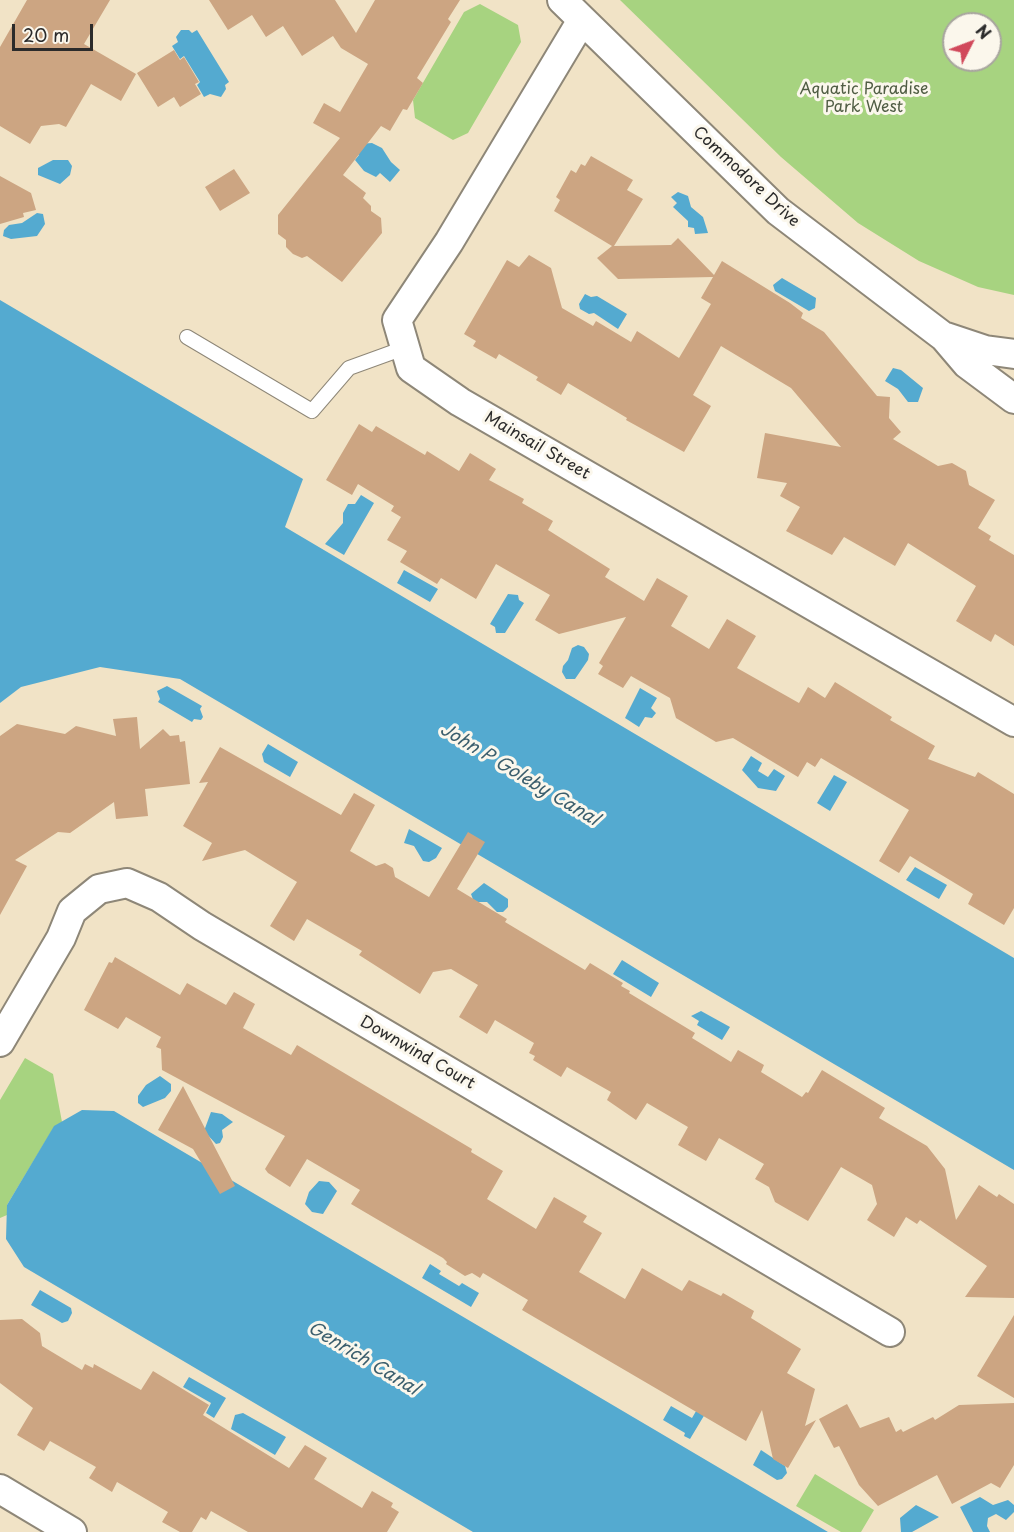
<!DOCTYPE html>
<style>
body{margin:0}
#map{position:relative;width:1014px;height:1532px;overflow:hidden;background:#f1e3c6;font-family:"Playpen Sans",sans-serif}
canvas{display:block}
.north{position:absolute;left:942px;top:12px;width:60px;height:60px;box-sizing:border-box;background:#fbf7ec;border:2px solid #a8a59f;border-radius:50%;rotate:48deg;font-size:16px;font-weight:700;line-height:24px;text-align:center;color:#2b2b2b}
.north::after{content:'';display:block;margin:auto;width:21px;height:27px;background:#d1495b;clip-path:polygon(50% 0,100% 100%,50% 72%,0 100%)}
.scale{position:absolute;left:12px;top:24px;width:81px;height:27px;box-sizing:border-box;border:3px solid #2b2b2b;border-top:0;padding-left:8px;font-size:18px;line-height:21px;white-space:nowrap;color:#2b2b2b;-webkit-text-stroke:4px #fbf7ec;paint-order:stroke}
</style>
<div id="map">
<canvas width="1014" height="1532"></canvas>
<div class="north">N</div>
<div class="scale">20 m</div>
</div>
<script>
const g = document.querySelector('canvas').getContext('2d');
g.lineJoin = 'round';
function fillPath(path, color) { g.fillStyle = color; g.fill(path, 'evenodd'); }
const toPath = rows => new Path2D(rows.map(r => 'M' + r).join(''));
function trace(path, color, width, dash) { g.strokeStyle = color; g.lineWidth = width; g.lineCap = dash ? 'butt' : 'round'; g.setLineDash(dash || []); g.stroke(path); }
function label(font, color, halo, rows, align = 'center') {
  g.font = font + ' "Playpen Sans",sans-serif'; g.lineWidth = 6; g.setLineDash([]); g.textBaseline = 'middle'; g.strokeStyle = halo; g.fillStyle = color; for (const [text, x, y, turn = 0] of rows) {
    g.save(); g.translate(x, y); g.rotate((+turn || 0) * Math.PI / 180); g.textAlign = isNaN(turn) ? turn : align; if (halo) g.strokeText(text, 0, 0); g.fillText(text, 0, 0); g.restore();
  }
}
fillPath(toPath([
 [620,0,1014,0,1014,295,978,287,919,261,858,223,781,157],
 [954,24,990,24,990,60,954,60],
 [480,4,518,25,521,42,468,133,453,140,415,118,413,100,464,12],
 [25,1058,53,1074,62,1122,54,1127,7,1205,7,1215,0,1218,0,1100],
 [815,1474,874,1510,861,1532,841,1532,796,1506]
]), '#a7d380');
fillPath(toPath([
 [181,30,189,30,192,33,197,30,229,82,225,85,226,89,221,97,210,94,204,97,197,85,200,82,184,56,180,59,172,46,178,42,176,37],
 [372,143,382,148,391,162,400,170,390,182,380,173,376,177,364,171,355,160,359,155,346,145],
 [53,160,68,160,72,166,70,175,60,184,38,175,38,168],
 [678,192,688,196,691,207,703,217,708,233,695,234,694,228,688,227,688,221,673,207,677,203,671,197],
 [37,213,43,214,45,224,37,236,11,239,3,236,4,230,9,225,22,223],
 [782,278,816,298,815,308,809,311,775,291,773,285],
 [585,294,591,297,597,296,627,314,618,329,594,313,589,314,580,309,579,304],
 [0,300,303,479,285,527,1014,958,1014,1170,180,679,100,667,21,687,0,703],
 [893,368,901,370,923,388,918,402,908,402,898,389,885,381],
 [361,495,374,503,344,555,325,544,343,523,343,513,348,504,355,504],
 [404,570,438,589,430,602,397,583],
 [508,594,518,595,519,600,524,603,505,633,496,633,495,627,490,624],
 [578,645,584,647,589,654,588,660,575,679,566,679,562,672,563,666,568,660,572,648],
 [167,686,202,706,200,709,203,717,201,720,194,719,192,722,158,702,160,699,157,691],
 [640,688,657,698,651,708,656,713,652,718,645,717,639,727,625,718],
 [268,744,298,762,290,777,264,762,262,754],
 [751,756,762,763,758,771,768,777,774,769,785,776,776,791,758,788,742,770],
 [834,775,847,782,830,811,817,803],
 [409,829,442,848,436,858,429,862,423,861,414,846,404,843],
 [915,867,947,885,939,899,906,880],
 [484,883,508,899,508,907,503,912,497,912,487,902,474,902,471,894],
 [622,960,659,983,651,997,613,974],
 [701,1011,730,1027,722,1040,697,1025,699,1021,691,1016],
 [160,1076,171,1084,171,1091,165,1098,143,1107,138,1103,138,1096,146,1085],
 [82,1110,114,1111,828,1532,473,1532,24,1267,6,1239,7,1205,54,1126],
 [211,1112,222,1114,233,1122,222,1130,223,1137,220,1143,216,1144,204,1131],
 [319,1181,329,1182,337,1191,323,1214,312,1212,305,1204,309,1192],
 [430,1264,441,1271,439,1274,459,1286,462,1283,479,1293,471,1307,422,1278],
 [40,1290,71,1308,72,1313,68,1321,62,1323,31,1305],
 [189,1377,226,1398,214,1418,206,1413,211,1403,183,1387],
 [712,1384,720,1389,690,1439,684,1436,685,1433,663,1420,671,1406,692,1418],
 [243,1413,286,1437,275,1455,231,1429,235,1415],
 [761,1450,785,1466,787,1473,782,1479,777,1480,753,1465],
 [980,1497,993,1505,1008,1500,1014,1505,1014,1512,1006,1520,996,1514,988,1518,987,1526,990,1532,973,1532,960,1507],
 [916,1505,939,1517,912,1532,901,1532,900,1518]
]), '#54aad0');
fillPath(toPath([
 [27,0,110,0,84,44,136,74,121,101,91,84,66,127,59,124,41,126,30,144,0,126,0,47],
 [209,0,335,0,356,33,375,0,460,0,448,19,451,22,417,78,423,83,407,110,403,109,390,131,381,126,343,175,366,193,363,198,371,206,371,211,381,218,382,233,342,282,307,256,302,258,293,254,286,247,286,240,278,234,278,215,340,138,313,123,324,103,340,112,368,64,341,48,333,36,302,56,283,26,266,37,252,15,228,30],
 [174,50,180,60,184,57,199,82,195,84,201,94,180,107,174,97,158,107,137,73],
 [591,156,633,180,627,190,643,199,614,246,671,245,678,238,714,275,722,261,790,303,803,313,801,318,824,332,877,396,890,397,889,418,901,432,893,439,938,466,952,463,966,471,969,485,995,500,978,528,991,536,989,540,1014,555,1014,646,995,634,991,642,956,621,976,586,908,543,895,566,844,537,832,555,786,531,800,507,780,496,787,483,757,478,765,433,841,447,791,388,721,346,693,395,711,406,684,452,626,420,627,418,568,383,561,395,536,380,538,377,499,354,496,359,473,346,476,341,464,334,507,260,519,267,529,255,551,268,562,308,593,326,596,321,631,342,637,331,679,358,711,304,701,298,713,277,618,279,597,258,612,246,554,211,560,200,556,197,571,170,576,173,581,164,585,166],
 [234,169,250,193,220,211,205,187],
 [0,176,31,193,36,210,23,213,24,217,0,224],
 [359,424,372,432,376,426,425,455,427,451,459,471,470,453,496,469,489,480,524,499,522,503,553,521,548,530,610,569,605,577,644,601,657,578,688,596,671,626,709,649,727,619,756,636,737,668,799,703,808,687,825,698,835,682,892,717,890,720,935,746,928,759,975,777,978,772,1014,794,1014,908,1004,925,968,904,973,894,910,856,899,873,879,861,909,810,821,758,815,767,807,762,798,777,733,738,716,742,676,718,670,698,631,676,623,688,598,674,603,666,599,663,626,617,559,634,535,620,550,595,496,564,476,599,441,578,437,584,400,562,407,551,387,540,401,517,391,511,394,506,358,484,352,495,326,480],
 [137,717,140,749,163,729,170,736,179,735,180,742,185,741,190,784,145,789,148,816,116,819,114,802,70,833,58,832,15,860,27,866,0,915,0,736,17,724,65,734,76,726,116,736,113,719],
 [220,747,341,815,354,793,375,805,350,851,376,866,385,863,393,868,395,877,429,897,468,832,485,842,457,889,507,919,505,922,585,970,590,963,623,983,621,986,630,991,629,993,695,1033,692,1038,731,1062,738,1050,764,1065,761,1072,802,1097,806,1092,808,1093,822,1070,885,1108,879,1118,927,1146,945,1169,956,1220,979,1185,997,1197,999,1194,1014,1204,1014,1298,965,1297,987,1266,920,1220,917,1224,906,1217,894,1237,867,1220,877,1204,872,1185,841,1167,808,1221,775,1202,769,1187,755,1179,764,1164,719,1138,706,1161,678,1145,688,1127,647,1103,636,1120,607,1100,611,1092,567,1067,561,1077,533,1060,535,1056,529,1053,534,1043,495,1020,487,1034,459,1017,478,985,451,969,433,972,420,994,359,955,362,951,307,919,294,941,270,926,297,882,245,850,202,861,212,843,183,826,208,782,199,783],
 [115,957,180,995,187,983,226,1005,234,992,255,1004,243,1028,291,1055,297,1045,472,1149,471,1152,503,1171,487,1199,536,1229,554,1197,587,1216,583,1222,602,1233,579,1272,625,1299,642,1268,682,1291,689,1280,721,1296,723,1293,754,1311,751,1318,801,1349,787,1373,815,1389,805,1426,816,1420,788,1468,773,1459,762,1410,746,1441,522,1310,528,1300,483,1273,480,1278,472,1273,465,1276,446,1264,447,1262,443,1258,351,1204,360,1190,307,1159,290,1187,268,1173,265,1169,285,1136,162,1070,161,1049,156,1047,161,1037,126,1017,118,1029,84,1010,109,962,112,963],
 [183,1086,235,1186,220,1194,193,1149,158,1130],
 [1014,1315,1014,1398,977,1376],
 [22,1319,40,1333,42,1346,82,1370,85,1364,93,1368,94,1364,141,1390,153,1371,209,1405,203,1415,289,1468,305,1445,327,1458,314,1479,362,1508,372,1491,393,1503,391,1507,399,1512,387,1532,248,1532,211,1511,206,1520,201,1517,192,1532,180,1532,162,1522,168,1512,117,1482,112,1492,89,1478,96,1467,50,1441,44,1451,17,1435,33,1408,0,1383,0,1320],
 [1014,1403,1014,1465,1000,1488,991,1483,952,1504,937,1475,878,1506,859,1485,839,1446,834,1448,819,1419,847,1404,860,1428,889,1417,896,1432,901,1429,903,1432,933,1417,935,1420,959,1405]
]), '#cca582');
const service = toPath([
 [187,337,312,411,349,368,407,347]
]);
const minor = toPath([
 [562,0,778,211,944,337,967,364,1014,399],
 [582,20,449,242,397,320,411,368,460,402,1014,722],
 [946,337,985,350,1014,354],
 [0,1042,61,938,72,911,99,889,127,883,159,897,202,926,890,1332],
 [0,1489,72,1532]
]);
trace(service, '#8e8778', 16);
trace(minor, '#8e8778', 32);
trace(service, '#fff', 14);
trace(minor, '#fff', 28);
label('16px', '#505d44', '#fbf7ec', [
 ["Aquatic Paradise",864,90],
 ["Park West",864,108]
]);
label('16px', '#2b2b2b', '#fbf7ec', [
 ["Commodore Drive",746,177,43],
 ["Mainsail Street",537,446,30],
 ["Downwind Court",417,1053,30]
]);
label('italic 18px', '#3b5e6d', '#fbf7ec', [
 ["John P Goleby Canal",519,775,31],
 ["Genrich Canal",363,1359,31]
]);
</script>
